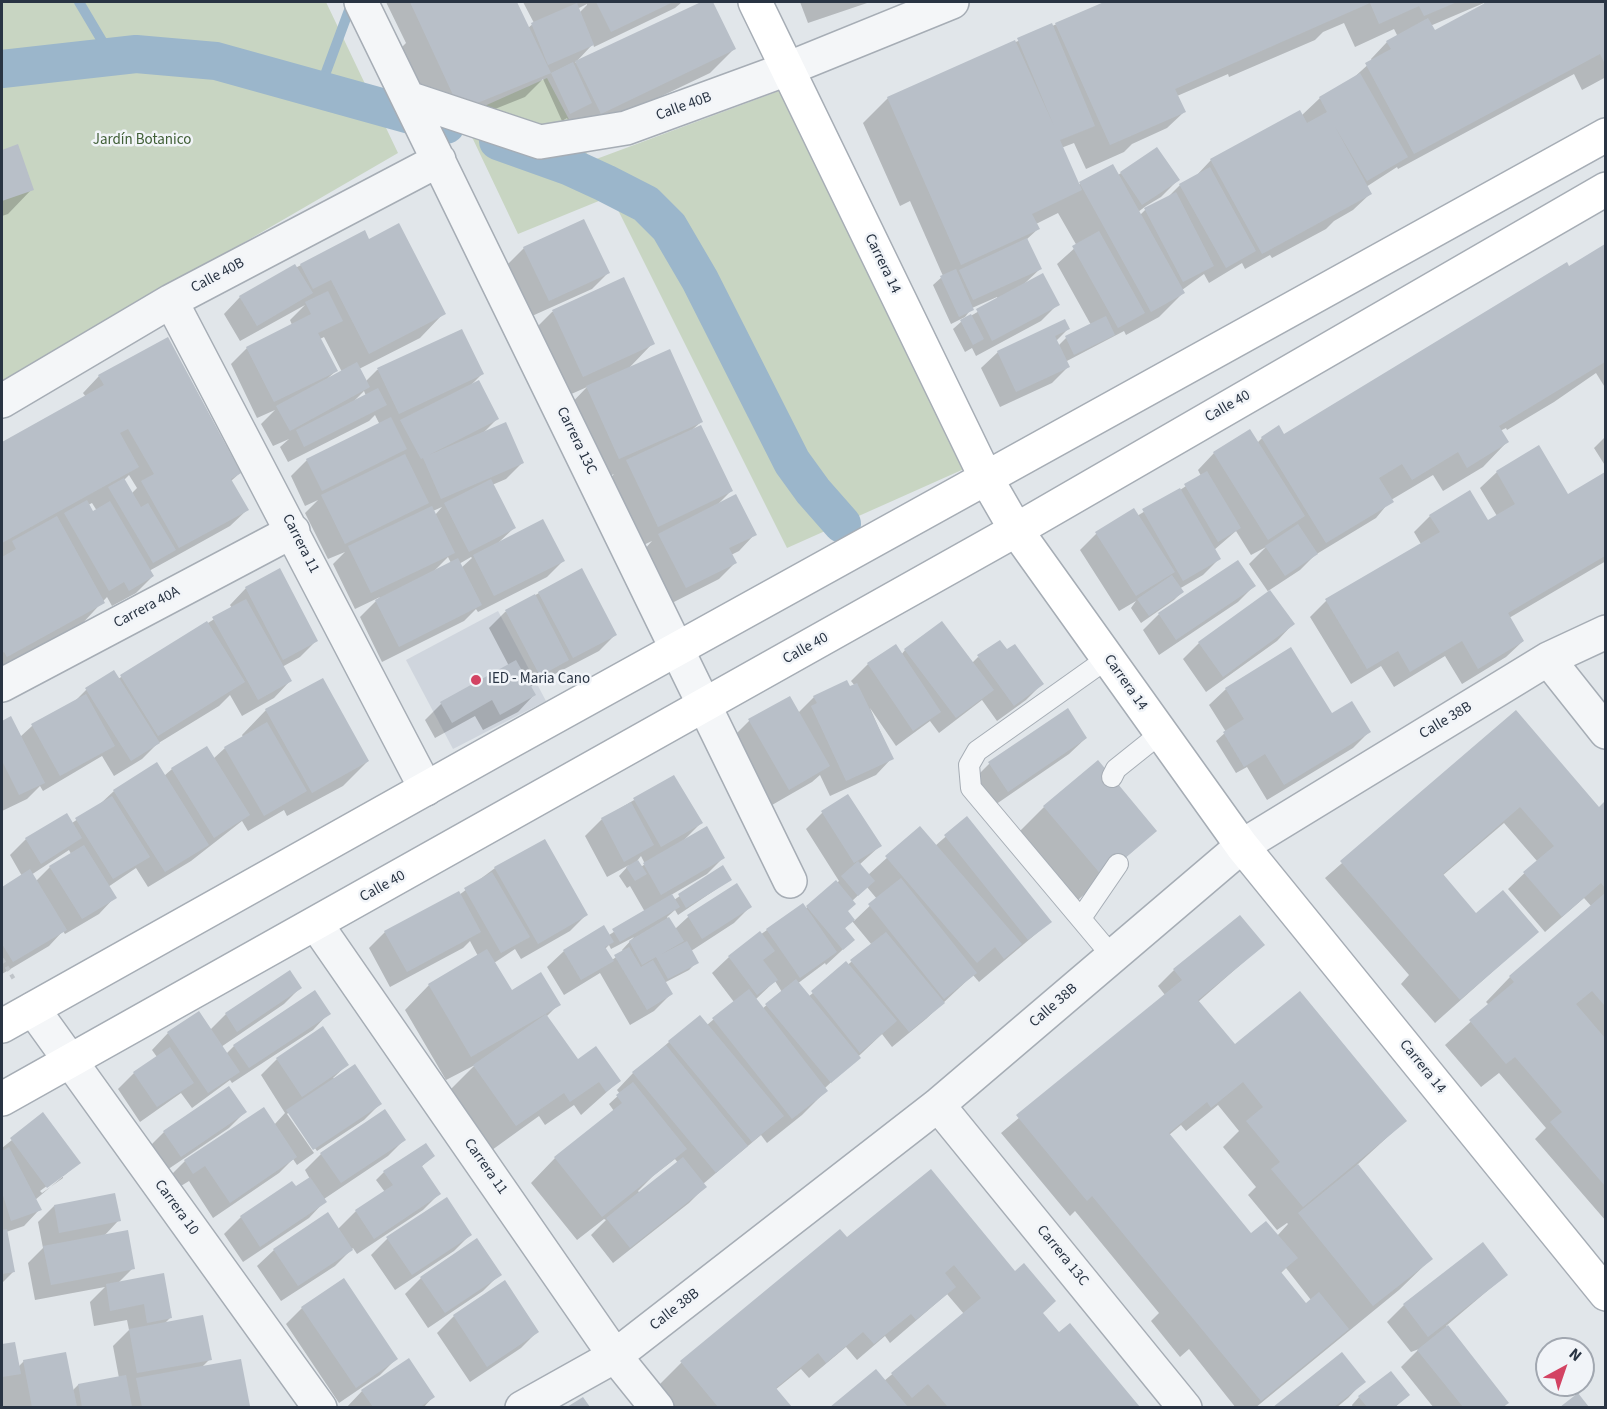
<!DOCTYPE html>
<meta charset="utf-8">
<style>
body{margin:0}
#map{position:relative;width:1607px;height:1409px;overflow:hidden;background:#e1e6ea;font-family:"Source Sans 3",sans-serif}
canvas{display:block}
.frame{position:absolute;inset:0;border:3px solid #293443;pointer-events:none}
.north{position:absolute;left:1535px;top:1337px;width:60px;height:60px;box-sizing:border-box;background:#f1f4f8;border:2px solid #a1a7b0;border-radius:50%;rotate:40deg;font-size:16px;font-weight:700;line-height:24px;text-align:center;color:#293443}
.north::after{content:'';display:block;margin:auto;width:21px;height:27px;background:#d34363;clip-path:polygon(50% 0,100% 100%,50% 72%,0 100%)}
</style>
<div id="map">
<canvas width="1607" height="1409"></canvas>
<div class="frame"></div>
<div class="north">N</div>
</div>
<script>
const g = document.querySelector('canvas').getContext('2d');
g.lineJoin = 'round';
function fillPath(path, color) { g.fillStyle = color; g.fill(path, 'evenodd'); }
const toPath = rows => new Path2D(rows.map(r => 'M' + r).join(''));
function trace(path, color, width, dash) { g.strokeStyle = color; g.lineWidth = width; g.lineCap = dash ? 'butt' : 'round'; g.setLineDash(dash || []); g.stroke(path); }
function label(font, color, halo, rows, align = 'center') {
  g.font = font + ' "Source Sans 3",sans-serif'; g.lineWidth = 5; g.setLineDash([]); g.textBaseline = 'middle'; g.strokeStyle = halo; g.fillStyle = color; for (const [text, x, y, turn = 0] of rows) {
    g.save(); g.translate(x, y); g.rotate((+turn || 0) * Math.PI / 180); g.textAlign = isNaN(turn) ? turn : align; if (halo) g.strokeText(text, 0, 0); g.fillText(text, 0, 0); g.restore();
  }
}
fillPath(toPath([
 [498,611,546,701,453,749,406,660]
]), '#cfd5dd');
fillPath(toPath([
 [2,2,326,2,398,153,2,383],
 [547,78,591,161,779,91,964,469,787,548,611,196,518,234,462,116]
]), '#c8d5c2');
fillPath(toPath([
 [386,2,515,2,528,28,534,23,523,2,682,2,675,8,594,47,593,44,575,63,705,2,712,2,734,49,710,73,576,137,567,118,562,121,543,79,525,97,435,133,398,51,406,43],
 [587,4,587,5,579,13,577,9],
 [800,2,870,2,808,23],
 [1107,2,1606,2,1606,77,1582,90,1574,74,1398,169,1397,167,1366,187,1370,194,1353,210,1334,221,1326,229,1272,258,1270,255,1245,269,1242,263,1209,283,1204,274,1182,290,1183,293,1159,317,1126,335,1124,331,1065,362,1068,367,1052,383,1000,407,981,368,998,352,1068,329,1056,341,1058,346,1066,338,1091,325,1057,264,1077,246,1058,213,1036,224,1038,229,1026,240,1040,269,1024,284,1058,304,1041,321,976,356,972,348,965,352,953,329,962,321,998,300,997,297,972,308,965,317,951,324,933,285,943,276,910,201,900,206,863,123,888,98],
 [1484,3,1485,5,1434,33,1430,26],
 [1344,23,1355,47,1394,29,1398,37,1387,42,1371,59,1372,61,1350,81,1320,98,1301,116,1299,112,1211,160,1195,177,1180,185,1167,198,1147,208,1146,206,1161,197,1178,180,1121,173,1118,175,1113,166,1078,185,1061,148,1074,143,1086,169,1124,152,1132,144,1167,128,1184,112,1177,96,1228,74,1229,77,1315,40,1323,32],
 [1146,206,1147,208,1140,215,1138,212],
 [17,146,32,189,8,214,2,216,2,151],
 [368,241,444,313,420,338,359,369,366,381,377,370,461,331,482,374,472,384,497,419,483,433,523,462,506,479,492,485,514,528,499,542,563,561,547,577,478,612,476,609,464,621,382,662,360,617,380,597,355,609,333,564,345,552,328,559,305,513,318,500,305,506,291,476,307,460,380,425,375,415,369,421,288,462,280,447,289,439,273,446,261,424,275,410,257,418,231,364,247,348,292,325,290,320,305,305,240,341,224,314,240,297,301,265],
 [324,337,342,372,328,378,336,371,320,339],
 [364,391,366,396,354,401],
 [442,507,435,515,433,511],
 [448,557,451,563,434,571],
 [471,557,472,558,461,568,459,564],
 [1606,246,1606,389,1596,373,1554,402,1507,430,1506,428,1500,431,1507,442,1483,467,1443,491,1433,475,1391,500,1376,518,1315,555,1300,570,1268,591,1293,624,1277,641,1206,692,1183,659,1199,643,1269,593,1249,564,1266,547,1251,555,1236,531,1214,550,1219,559,1203,575,1179,589,1182,592,1174,600,1141,623,1131,608,1136,601,1119,611,1080,550,1096,534,1137,516,1180,490,1201,476,1198,470,1214,453,1250,431,1257,443,1262,438,1284,436],
 [524,248,608,273,592,289,532,316,508,264],
 [623,279,653,343,628,369,701,422,692,430,731,491,717,505,755,534,739,551,731,555,735,563,719,579,670,604,643,551,652,541,633,550,603,486,614,474,595,482,563,412,587,387,558,400,528,336,552,312],
 [99,376,240,473,231,481,247,510,230,526,149,571,153,576,136,593,112,606,107,597,79,627,2,669,2,444,86,397,83,393],
 [129,475,137,488,131,494,124,480],
 [92,503,97,511,93,514,88,505],
 [1606,436,1606,467,1594,448],
 [1538,447,1567,496,1606,474,1606,561,1509,618,1523,641,1506,657,1462,684,1445,656,1394,687,1381,666,1351,684,1310,617,1326,601,1421,544,1414,532,1430,516,1488,522,1497,516,1480,488,1497,472],
 [1254,586,1238,602,1159,655,1143,630,1159,614],
 [246,588,316,641,300,657,282,667,290,681,274,698,242,716,230,695,219,706,157,744,142,759,114,776,102,756,43,791,40,786,27,799,2,811,2,723,11,718,20,737,32,726,73,703,86,690,118,679,232,608,230,605],
 [539,593,615,635,599,651,530,687,534,695,518,712,483,730,475,716,435,738,425,720,441,704,509,666,489,628,505,612],
 [895,646,901,655,905,650,972,663,978,657,1042,684,1026,700,997,721,982,700,939,733,930,721,896,746,870,708,892,758,876,775,830,796,820,775,812,782,772,805,733,737,749,721,798,713,814,697,855,686,851,681,868,664],
 [1226,689,1331,715,1369,732,1353,748,1267,800,1247,767,1236,773,1216,741,1226,732,1209,705],
 [266,710,368,761,343,786,287,816,284,810,248,831,242,821,191,861,148,887,136,868,108,887,115,897,99,914,65,934,63,931,49,946,2,974,2,888,22,876,10,855,26,839,72,823,100,804,114,791,164,776,172,769,213,759,225,748,243,737,242,735],
 [69,850,71,854,50,867,35,882,31,875],
 [1515,712,1598,809,1604,804,1606,807,1606,1221,1535,1139,1546,1128,1499,1073,1481,1087,1445,1045,1489,1005,1486,1002,1510,977,1592,907,1584,898,1545,932,1508,889,1537,861,1504,823,1442,876,1474,913,1537,932,1435,1023,1401,984,1409,975,1325,878],
 [1086,738,1069,754,992,807,973,780,989,764],
 [848,796,880,846,859,865,868,875,920,828,935,846,967,818,1050,922,979,982,973,975,926,1019,892,1047,882,1034,825,1088,826,1091,802,1115,767,1143,761,1135,703,1184,705,1187,689,1203,613,1263,591,1235,606,1220,604,1219,577,1240,531,1183,555,1158,614,1111,609,1104,620,1094,617,1090,633,1073,669,1042,707,1025,734,1002,712,973,729,957,802,905,805,909,839,881,806,829,822,813],
 [867,887,877,899,854,921,847,912,852,901],
 [852,921,872,945,808,997,797,984,825,963,826,965,853,940,844,929],
 [775,981,782,992,762,1009,755,1000],
 [675,1159,678,1163,640,1193,638,1191,653,1176],
 [634,800,701,823,684,840,724,857,707,874,671,895,674,900,722,867,730,880,678,915,675,910,667,917,675,929,688,917,737,885,750,907,734,923,691,951,697,962,689,970,664,983,671,994,654,1011,630,1025,600,973,564,995,547,967,564,951,609,935,645,912,630,886,627,888,619,876,629,865,607,877,585,836,602,819],
 [641,856,645,864,641,867,637,861],
 [634,937,622,950,623,952,612,960,605,949,609,945,611,949],
 [1044,807,1155,831,1078,900,1020,831],
 [495,868,586,915,570,931,521,959,515,949,494,963,511,992,559,1004,546,1017,578,1061,619,1081,581,1115,574,1105,545,1125,539,1116,492,1150,450,1090,475,1065,446,1080,405,1010,429,985,478,956,470,941,463,948,390,987,369,948,385,932,459,895],
 [1263,945,1198,1002,1235,1047,1405,1121,1357,1165,1431,1259,1399,1290,1255,1408,1236,1408,1189,1349,1180,1357,1151,1321,1159,1313,1075,1211,1070,1216,1001,1133,1165,995,1158,986,1174,970],
 [1218,1105,1239,1131,1223,1147,1256,1187,1248,1195,1277,1230,1287,1223,1288,1224,1277,1236,1244,1241,1169,1135,1181,1125,1186,1131],
 [1286,1268,1311,1300,1306,1305,1280,1274],
 [289,972,300,988,284,1004,221,1047,226,1054,234,1046,329,1013,313,1030,232,1083,230,1080,192,1108,181,1093,140,1122,118,1089,134,1073,157,1057,152,1050,168,1033,210,1030,226,1014],
 [277,1059,347,1065,333,1078,380,1104,364,1120,317,1151,289,1112,287,1114,314,1153,297,1165,293,1159,279,1173,213,1218,189,1181,176,1189,168,1178,185,1161,274,1125,285,1113,261,1075],
 [245,1112,229,1128,164,1172,148,1148,164,1132],
 [43,1115,79,1163,35,1200,40,1209,24,1226,6,1232,14,1271,2,1283,2,1148],
 [63,1174,63,1178,42,1193,40,1191],
 [404,1140,388,1156,324,1199,325,1201,309,1218,243,1262,224,1234,241,1217,292,1183,296,1188,310,1179,305,1170,321,1154],
 [425,1145,433,1156,421,1167,439,1194,423,1210,357,1254,353,1248,335,1266,281,1301,257,1266,274,1250,338,1229,356,1211,385,1192,376,1180,384,1172],
 [930,1171,1041,1314,1051,1338,1070,1325,1138,1408,833,1408,876,1372,884,1381,964,1314,947,1294,890,1343,885,1336,857,1360,846,1347,809,1378,801,1369,775,1390,790,1408,674,1408,657,1387,681,1363,725,1327,847,1240],
 [54,1206,119,1220,104,1236,133,1268,118,1283,171,1317,164,1324,210,1359,202,1367,249,1406,247,1408,3,1408,2,1346,14,1343,18,1367,24,1361,72,1391,78,1385,119,1378,113,1346,129,1330,127,1320,94,1326,90,1302,105,1287,35,1300,28,1263,43,1248,38,1222],
 [470,1235,454,1251,395,1290,371,1255,387,1239],
 [1482,1244,1506,1275,1446,1326,1507,1403,1503,1408,1434,1408,1401,1367,1419,1349,1411,1352,1387,1322,1404,1305],
 [500,1274,483,1291,428,1328,405,1294,421,1278],
 [504,1282,537,1332,521,1348,470,1382,437,1333,454,1316],
 [302,1308,396,1359,380,1375,339,1403,286,1324],
 [1342,1354,1364,1381,1348,1398,1336,1408,1275,1408],
 [362,1391,433,1397,423,1408,346,1408],
 [1408,1395,1394,1408,1353,1408,1352,1405,1359,1397]
]), '#0003');
trace(toPath([
 [79,2,111,56],
 [319,91,352,2]
]), '#9bb6cb', 10);
trace(toPath([
 [2,69,136,54,216,61,446,125],
 [498,141,568,166,605,183,646,204,669,227,700,280,792,462,813,491,842,524]
]), '#9bb6cb', 38);
fillPath(toPath([
 [410,2,517,2,551,73,460,110],
 [596,2,673,2,611,32],
 [701,2,713,2,736,49,601,114,575,61],
 [1104,2,1457,2,1424,16,1419,6,1379,24,1370,3,1175,89,1186,112,1110,145,1055,23],
 [1487,2,1605,2,1605,64,1600,54,1414,154,1365,63,1391,49,1386,41,1428,18,1435,30],
 [577,3,594,45,548,65,531,23],
 [1052,23,1095,126,1060,140,1082,190,1032,214,1040,229,961,265,887,97,1015,40,1054,126,1017,38],
 [573,62,592,103,570,114,551,73],
 [1360,73,1408,157,1367,181,1334,125,1372,194,1262,254,1210,159,1300,110,1307,123,1327,112,1319,97],
 [18,144,34,190,2,201,2,150],
 [1157,147,1180,180,1142,205,1120,172],
 [1113,164,1185,293,1151,312,1079,182],
 [1210,167,1256,251,1226,268,1179,184],
 [1176,192,1214,266,1183,282,1144,208],
 [584,219,610,273,549,301,523,247],
 [399,223,446,314,369,354,331,280,313,289,300,264,365,230,369,239],
 [1099,231,1145,313,1118,328,1072,246],
 [1027,238,1042,269,973,300,959,270],
 [1605,244,1605,362,1499,426,1509,442,1467,468,1458,452,1412,480,1402,464,1379,478,1394,502,1326,543,1261,437,1279,425,1284,434,1567,262,1569,266],
 [295,264,313,293,257,326,239,296],
 [956,269,974,310,959,317,940,276],
 [1043,273,1060,305,992,341,976,309],
 [624,277,655,344,583,377,552,310],
 [328,291,343,321,318,333,338,371,274,402,246,347,311,314,305,302],
 [971,314,984,339,973,345,960,320],
 [1106,316,1115,335,1074,355,1065,336],
 [1065,319,1070,329,1055,336,1070,367,1016,392,997,351],
 [462,329,484,374,399,414,377,368],
 [168,337,241,473,231,479,249,510,179,548,141,481,154,474,128,429,120,433,139,467,2,543,2,442,104,385,98,375],
 [670,349,703,422,619,459,586,386],
 [357,362,370,387,290,431,276,406],
 [479,380,499,419,429,455,506,422,524,463,441,499,423,458,421,459,400,420],
 [378,388,387,405,304,447,296,430],
 [391,417,407,449,322,491,306,459],
 [701,425,733,491,658,527,626,460],
 [1250,429,1305,516,1268,540,1213,452],
 [1539,445,1568,494,1605,472,1605,556,1508,613,1524,641,1478,669,1462,641,1410,672,1398,651,1367,669,1325,599,1440,532,1429,515,1470,490,1488,520,1515,504,1496,471],
 [405,454,429,503,345,544,321,495],
 [1207,471,1241,528,1218,542,1184,484],
 [124,478,141,507,148,503,176,550,153,563,108,487],
 [491,479,516,528,469,552,444,503],
 [1180,488,1221,559,1183,581,1142,509],
 [736,494,757,535,729,548,737,563,686,588,658,534],
 [87,500,93,511,110,501,154,576,129,591,124,582,109,591,64,513],
 [432,506,455,553,371,593,348,546],
 [1134,508,1175,572,1136,596,1095,532],
 [57,516,105,603,7,657,4,652,2,653,2,557,16,549,12,541],
 [543,519,565,561,494,596,473,555],
 [1298,524,1318,554,1285,576,1265,546],
 [458,558,482,605,399,647,375,600],
 [1238,560,1256,586,1176,640,1158,613],
 [280,568,318,641,283,660,245,587],
 [582,568,617,635,573,658,538,592],
 [1172,575,1184,592,1149,616,1137,599],
 [1270,590,1295,624,1223,677,1198,642],
 [535,594,569,660,540,676,505,610],
 [246,599,292,681,258,700,212,617],
 [207,621,245,682,158,736,120,675],
 [942,621,994,690,956,718,904,649],
 [1000,640,1007,649,1015,644,1044,684,1014,706,977,655],
 [896,644,941,712,913,731,867,663],
 [1291,647,1332,713,1352,701,1371,732,1284,785,1265,754,1244,767,1223,732,1244,719,1225,688],
 [516,660,536,695,500,715,492,700,452,723,440,702],
 [114,670,160,743,131,761,85,688],
 [323,678,369,761,312,793,265,709],
 [847,680,850,686,857,683,894,759,846,781,811,706,817,703,813,696],
 [86,694,115,746,60,776,31,724],
 [790,696,830,766,789,790,748,719],
 [1068,708,1087,738,1008,792,988,762],
 [1516,710,1599,807,1604,802,1605,804,1605,888,1601,883,1562,917,1523,872,1554,846,1520,807,1443,874,1476,913,1503,890,1539,932,1460,1000,1340,861],
 [11,716,45,783,19,795,2,761,2,721],
 [267,722,307,791,264,816,224,747],
 [207,746,250,815,214,838,171,768],
 [1098,760,1157,831,1103,877,1043,806],
 [157,762,209,845,165,872,113,790],
 [674,775,703,823,661,847,633,798],
 [848,794,882,846,854,863,821,811],
 [112,796,150,857,113,879,75,818],
 [631,802,654,845,624,862,601,818],
 [67,813,82,838,41,864,25,838],
 [967,816,1052,922,1028,940,944,835],
 [707,826,725,858,661,895,643,863],
 [920,826,1022,944,1004,959,995,947,977,963,885,856],
 [545,839,588,915,538,944,494,867],
 [84,845,117,898,82,919,49,866],
 [638,860,647,874,635,881,626,867],
 [858,861,875,881,858,896,841,876],
 [723,865,732,880,686,908,678,894],
 [30,869,67,930,13,962,2,944,2,887],
 [492,872,530,937,501,953,464,888],
 [901,878,977,973,944,999,868,904],
 [836,880,856,904,848,911,855,920,845,928,855,940,843,950,806,906],
 [737,883,752,907,702,939,687,915],
 [459,891,481,932,407,972,384,931],
 [1605,893,1605,1006,1592,991,1576,1004,1605,1038,1605,1186,1550,1122,1562,1112,1515,1057,1506,1064,1469,1020,1514,982,1509,976],
 [672,894,680,907,620,942,612,929],
 [803,903,837,952,800,978,766,929],
 [1240,915,1265,945,1198,1000,1235,1044,1300,991,1407,1121,1303,1207,1271,1169,1280,1162,1246,1121,1263,1107,1243,1082,1211,1108,1207,1102,1169,1133,1251,1233,1266,1221,1298,1258,1281,1272,1306,1303,1319,1292,1349,1329,1261,1401,1092,1196,1087,1201,1016,1115,1182,980,1173,969],
 [669,917,684,941,660,955,687,941,699,963,668,979,656,957,642,965,629,941],
 [604,925,614,942,605,947,614,961,581,980,563,950],
 [760,931,775,951,763,960,778,980,757,995,728,956],
 [886,932,945,1003,909,1032,850,960],
 [629,947,641,967,653,960,673,994,647,1010,614,955],
 [487,949,512,990,541,972,561,1005,471,1057,428,984],
 [846,961,897,1021,860,1053,811,991],
 [290,970,302,988,237,1032,225,1013],
 [796,979,861,1058,831,1083,765,1004],
 [749,989,828,1091,792,1119,712,1018],
 [315,990,331,1014,249,1068,233,1045],
 [199,1011,240,1072,208,1093,167,1032],
 [546,1014,578,1059,596,1046,621,1081,606,1092,599,1082,570,1102,564,1093,516,1126,473,1065],
 [700,1015,784,1116,752,1142,668,1041],
 [323,1026,349,1065,302,1097,276,1058],
 [666,1045,748,1146,716,1173,632,1072],
 [170,1047,194,1083,157,1107,133,1072],
 [355,1064,382,1104,313,1150,286,1110],
 [633,1082,687,1149,602,1217,554,1157,622,1103,616,1095],
 [229,1086,247,1112,181,1157,163,1131],
 [264,1107,297,1157,230,1203,205,1166,193,1174,184,1160],
 [385,1109,406,1140,341,1183,320,1153],
 [43,1112,81,1163,47,1188,10,1138],
 [426,1143,435,1156,422,1166,441,1194,374,1239,355,1210,393,1185,383,1171],
 [9,1147,42,1210,11,1221,2,1192,2,1151],
 [683,1157,707,1187,630,1248,606,1218],
 [1358,1164,1433,1259,1373,1306,1298,1213],
 [931,1169,1015,1271,1024,1263,1056,1301,1043,1313,1059,1332,1070,1323,1140,1407,948,1407,928,1384,912,1398,891,1373,981,1298,954,1265,945,1273,956,1287,916,1320,911,1314,874,1344,863,1332,826,1363,818,1353,776,1388,792,1407,718,1407,680,1361,840,1229,847,1237],
 [310,1177,327,1202,260,1247,240,1216,292,1181,296,1186],
 [115,1193,121,1221,59,1233,54,1205],
 [447,1197,472,1235,412,1275,386,1237],
 [328,1212,353,1250,298,1286,273,1249],
 [7,1229,15,1272,2,1274,2,1230],
 [128,1230,135,1269,51,1285,43,1246],
 [477,1238,502,1275,445,1313,420,1277],
 [1483,1242,1508,1275,1428,1337,1403,1304],
 [164,1273,172,1318,147,1323,144,1304,110,1311,106,1284],
 [344,1278,398,1359,356,1388,301,1307],
 [505,1280,539,1332,487,1367,453,1315],
 [203,1315,212,1360,137,1373,129,1329],
 [1448,1325,1509,1403,1503,1407,1463,1407,1417,1350],
 [15,1342,21,1374,2,1377,2,1344],
 [66,1352,77,1407,32,1407,23,1360],
 [1342,1352,1366,1382,1334,1407,1273,1407],
 [409,1358,435,1397,420,1407,373,1407,361,1390],
 [241,1359,250,1406,142,1407,136,1378],
 [876,1369,908,1407,830,1407],
 [1391,1371,1410,1395,1395,1407,1367,1407,1358,1396],
 [126,1375,132,1407,82,1407,78,1384],
 [1578,1393,1589,1407,1560,1407],
 [583,1397,590,1407,567,1407]
]), '#b8bfc8');
const lane = toPath([
 [1108,658,977,751,969,765,971,788,1112,956],
 [1112,777,1116,769,1161,733],
 [1081,918,1118,864]
]);
const street = toPath([
 [361,2,790,881],
 [408,98,540,142,626,128,787,69,952,2],
 [171,301,426,789],
 [2,401,171,301,439,160],
 [1548,659,1606,732],
 [2,685,293,531],
 [316,924,615,1356,657,1408],
 [33,1009,320,1408],
 [938,1105,1185,1408],
 [522,1408,615,1356,938,1105,1242,846,1548,659,1606,632]
]);
const secondary = toPath([
 [755,2,986,478,1016,530,1242,846,1606,1294],
 [2,1026,500,747,1606,135],
 [2,1099,1016,530,1606,189]
]);
trace(lane, '#a6adb5', 22);
trace(street, '#a6adb5', 36);
trace(secondary, '#a6adb5', 36);
trace(toPath([
 [2,959,15,981]
]), '#bfc4c9', 4, [4.5, 4.5]);
trace(lane, '#f4f6f8', 20);
trace(street, '#f4f6f8', 33);
trace(secondary, '#fff', 33);
for (const [x, y, r, color] of [
 [476,680,6,"#d34363"]
]) { const dot = new Path2D(); dot.arc(x, y, r, 0, 2 * Math.PI); g.fillStyle = color; g.fill(dot); trace(dot, '#f1f4f8', 2); }
label('15px', '#293443', '#f1f4f8', [
 ["Calle 40B",684,107,-20],
 ["Carrera 14",882,264,64],
 ["Calle 40B",218,276,-28],
 ["Calle 40",1228,407,-30],
 ["Carrera 13C",576,441,64],
 ["Carrera 11",300,544,63],
 ["Carrera 40A",147,608,-28],
 ["Calle 40",806,649,-29],
 ["Carrera 14",1125,683,55],
 ["Calle 38B",1446,721,-31],
 ["Calle 40",383,887,-29],
 ["Calle 38B",1054,1006,-41],
 ["Carrera 14",1422,1067,51],
 ["Carrera 11",485,1167,55],
 ["Carrera 10",176,1208,54],
 ["Carrera 13C",1062,1256,51],
 ["Calle 38B",675,1310,-38]
]);
label('15px', '#405f36', '#f1f4f8', [
 ["Jardín Botanico",142,141]
]);
label('15px', '#293443', '#f1f4f8', [
 ["IED - Maria Cano",488,680]
], 'left');
</script>
